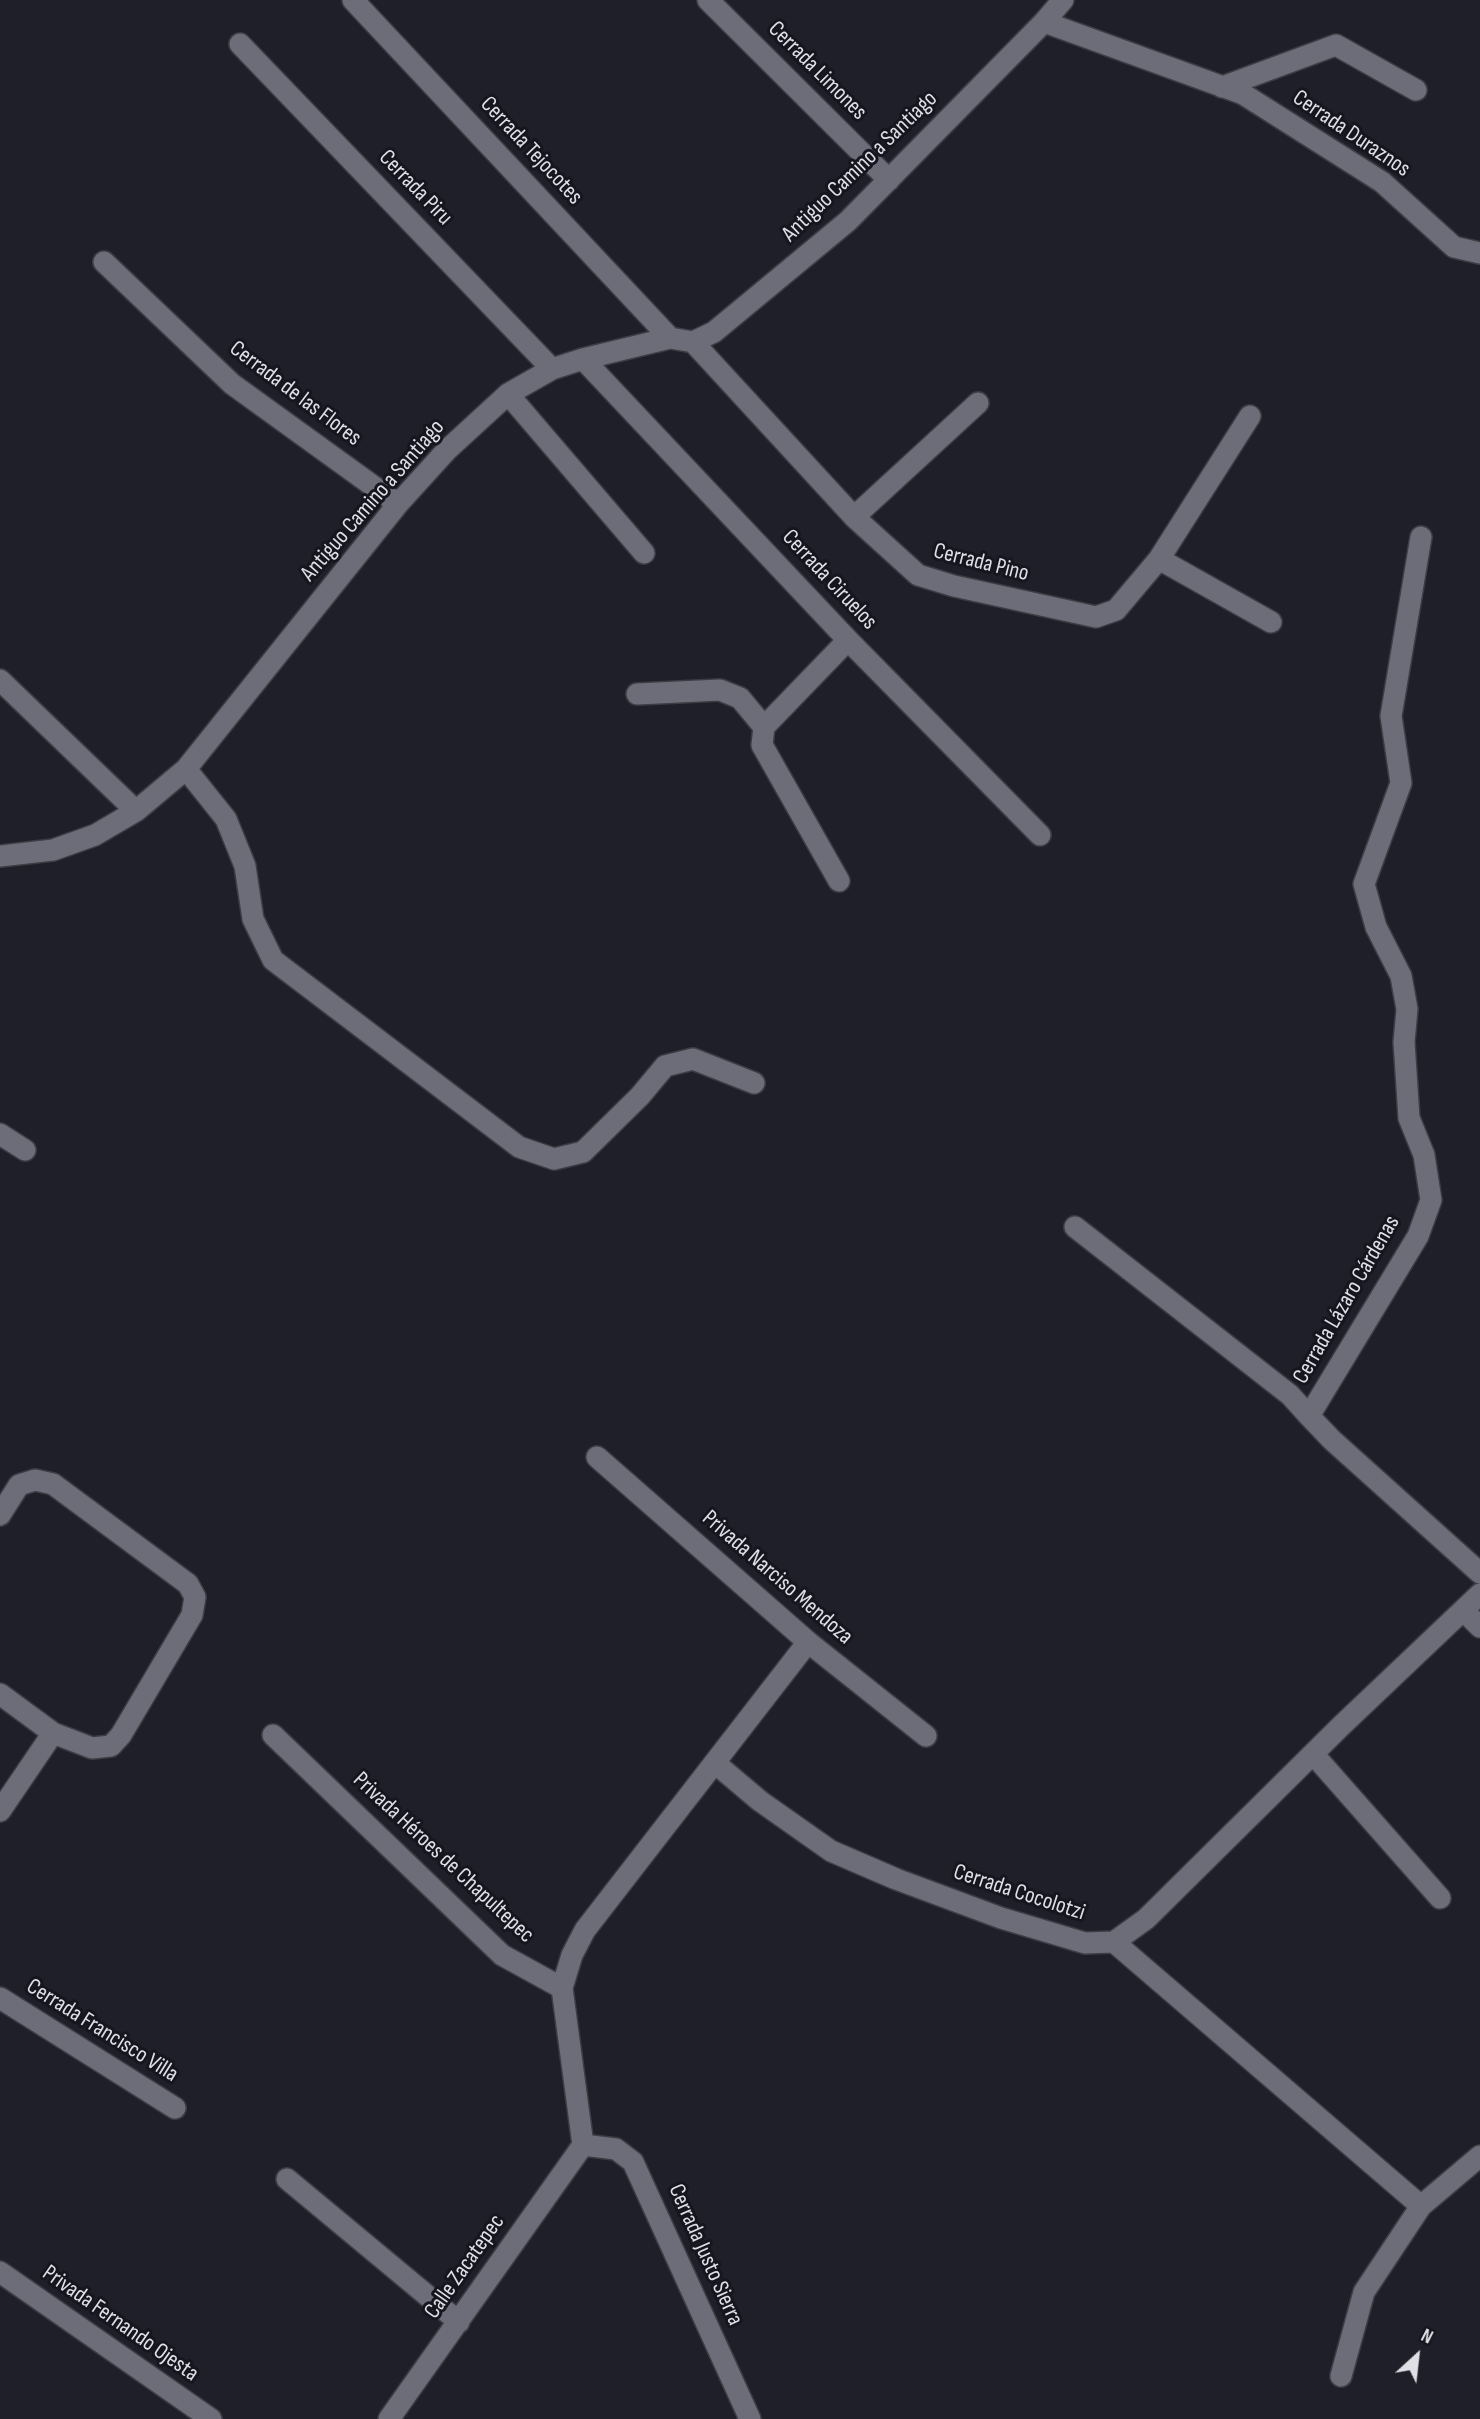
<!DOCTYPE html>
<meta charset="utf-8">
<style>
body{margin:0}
#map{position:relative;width:1480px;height:2419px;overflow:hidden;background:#1e1f28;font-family:"Sofia Sans Condensed",sans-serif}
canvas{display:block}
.north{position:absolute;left:1382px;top:2321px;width:70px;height:70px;-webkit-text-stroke:5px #15161f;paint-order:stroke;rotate:27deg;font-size:19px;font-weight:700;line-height:28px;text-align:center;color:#dfdfe6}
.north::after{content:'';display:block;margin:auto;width:24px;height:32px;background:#dfdfe6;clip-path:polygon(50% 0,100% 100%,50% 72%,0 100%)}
</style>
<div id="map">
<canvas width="1480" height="2419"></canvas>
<div class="north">N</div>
</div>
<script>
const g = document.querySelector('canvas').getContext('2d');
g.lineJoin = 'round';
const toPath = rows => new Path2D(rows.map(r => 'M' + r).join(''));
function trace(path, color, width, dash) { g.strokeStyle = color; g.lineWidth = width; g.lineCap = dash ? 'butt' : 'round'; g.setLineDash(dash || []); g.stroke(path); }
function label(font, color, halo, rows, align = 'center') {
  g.font = font + ' "Sofia Sans Condensed",sans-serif'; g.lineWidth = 6; g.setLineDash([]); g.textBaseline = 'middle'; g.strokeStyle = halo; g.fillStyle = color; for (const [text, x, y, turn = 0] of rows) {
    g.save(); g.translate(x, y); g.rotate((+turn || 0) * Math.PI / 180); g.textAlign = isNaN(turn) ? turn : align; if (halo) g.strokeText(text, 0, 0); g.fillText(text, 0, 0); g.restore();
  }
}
const street = toPath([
 [353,0,670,338],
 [708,0,889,180],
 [1044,22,1243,94,1382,182,1454,247,1480,253],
 [240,44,552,369],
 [1222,87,1336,45,1416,90],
 [104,262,232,384,398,504],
 [693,342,854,517,918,575,954,586,1096,617,1116,610,1159,559,1250,416],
 [583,359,848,640,1040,835],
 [508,394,644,553],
 [854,517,978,403],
 [1421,537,1391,716,1401,783,1364,884,1376,927,1401,976,1407,1009,1404,1042,1409,1118,1424,1155,1431,1200,1418,1236,1309,1416,1332,1440,1480,1573],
 [1159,559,1271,622],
 [0,680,136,811],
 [637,694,720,690,740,698,764,727],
 [186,769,226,819,245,866,253,919,273,960,519,1147,554,1159,583,1152,640,1096,665,1066,693,1059,754,1083],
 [0,856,53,850,95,835,136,811,186,769,398,504,447,450,508,394,552,369,583,359,670,338,693,342,714,332,848,221,1044,22,1063,0],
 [839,881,762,745,764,727,848,640],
 [0,1134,25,1150],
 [1075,1227,1290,1395,1309,1416],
 [597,1457,808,1642,926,1736],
 [0,1515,19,1485,35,1480,53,1484,188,1584,195,1597,192,1615,121,1735,111,1746,92,1748,53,1733,0,1694],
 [1464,1611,1480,1627],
 [273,1735,502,1955,562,1988,583,2145],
 [1314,1755,1440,1898],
 [715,1763,760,1801,831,1851,896,1879,1001,1918,1085,1943,1114,1942,1146,1919,1341,1726,1480,1594],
 [0,1811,53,1733],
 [1114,1942,1421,2206],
 [562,1988,572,1955,585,1930,808,1642],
 [0,1998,175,2108],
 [583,2145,616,2149,633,2162,750,2419],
 [287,2179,459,2322],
 [0,2272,211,2419],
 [1341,2376,1364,2292,1421,2206,1480,2156],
 [389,2419,583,2145]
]);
trace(street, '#3c3c44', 24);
trace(street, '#6c6d79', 21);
label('23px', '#dfdfe6', '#15161f', [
 ["Cerrada Limones",817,71,45],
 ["Cerrada Duraznos",1351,134,34],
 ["Cerrada Tejocotes",531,151,47],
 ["Antiguo Camino a Santiago",860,167,-44],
 ["Cerrada Piru",415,188,46],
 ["Cerrada de las Flores",295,394,37],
 ["Antiguo Camino a Santiago",373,501,-49],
 ["Cerrada Pino",981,563,14],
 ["Cerrada Ciruelos",829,580,47],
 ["Cerrada Lázaro Cárdenas",1347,1300,-60],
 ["Privada Narciso Mendoza",777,1578,41],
 ["Privada Héroes de Chapultepec",443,1858,43],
 ["Cerrada Cocolotzi",1019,1893,18],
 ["Cerrada Francisco Villa",102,2031,32],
 ["Cerrada Justo Sierra",705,2255,66],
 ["Calle Zacatepec",465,2267,-55],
 ["Privada Fernando Ojesta",120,2324,35]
]);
</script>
